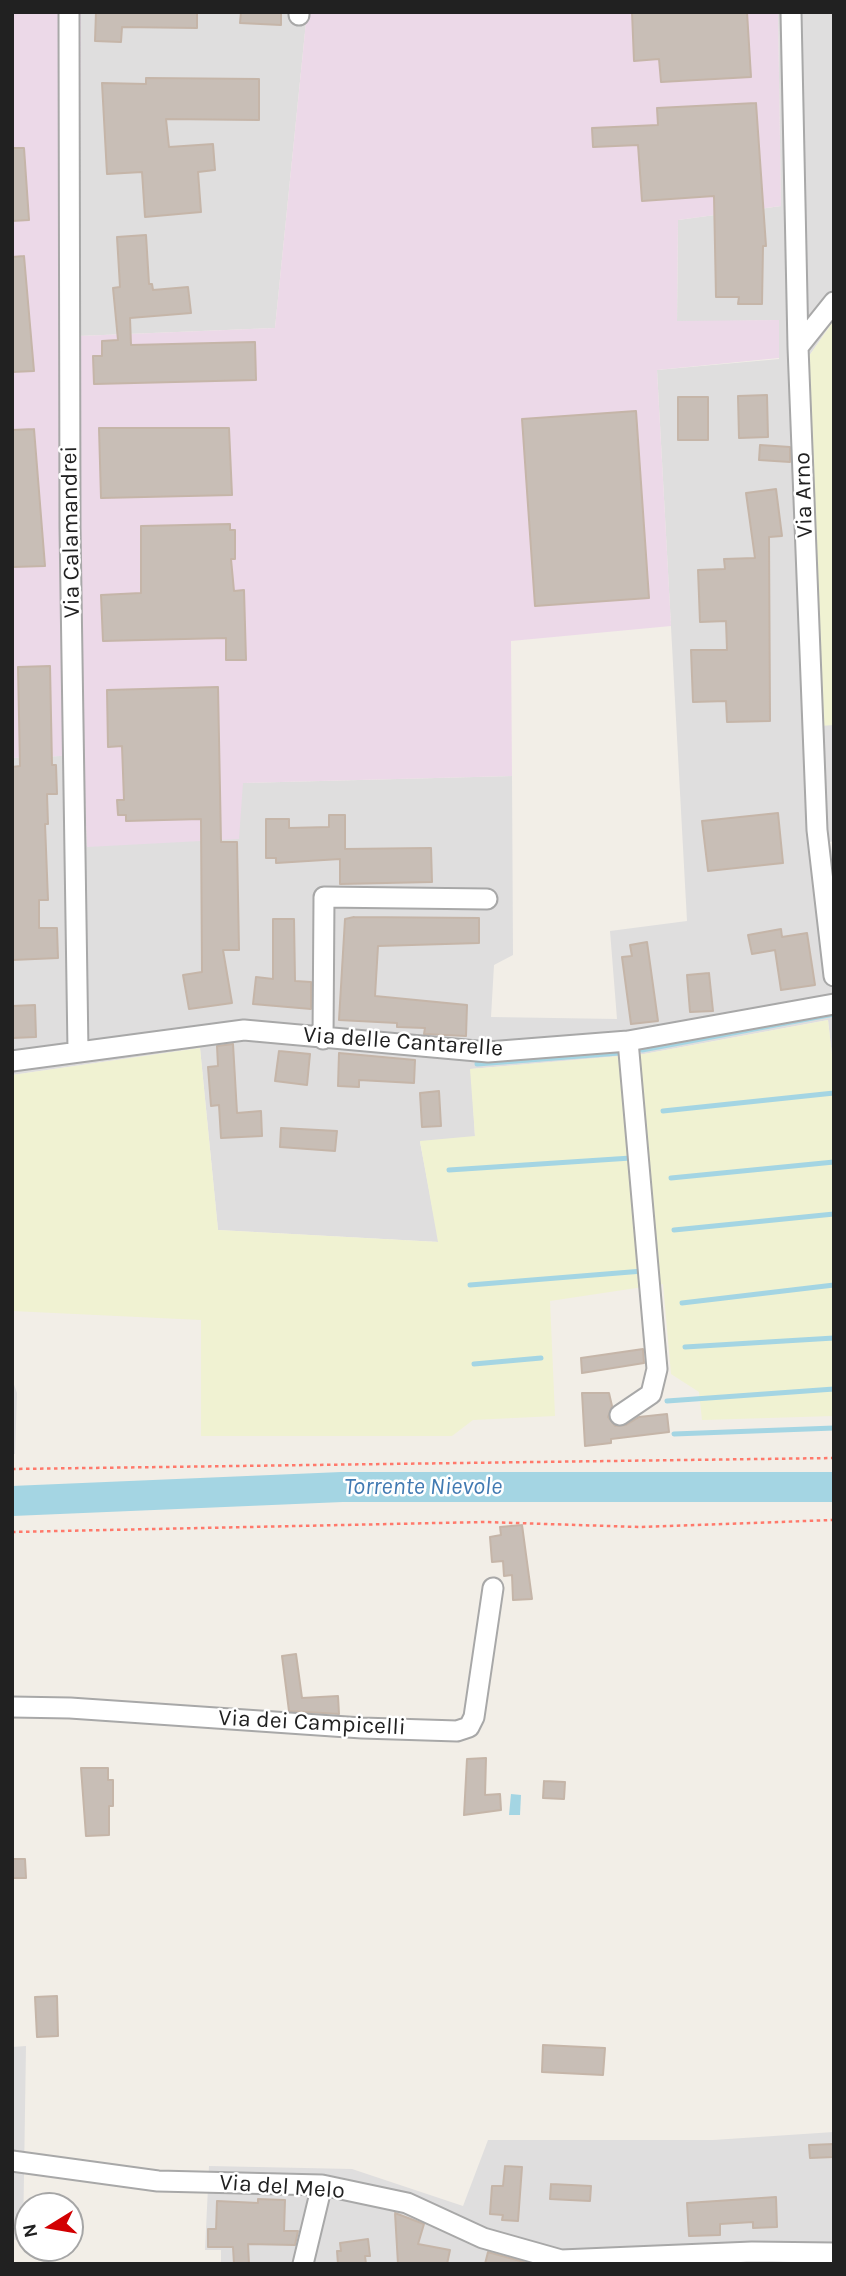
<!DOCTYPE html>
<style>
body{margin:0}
#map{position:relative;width:846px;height:2276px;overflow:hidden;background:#f2eee7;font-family:Karla,sans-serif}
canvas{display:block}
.frame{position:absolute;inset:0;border:14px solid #212121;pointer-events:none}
.north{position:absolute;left:14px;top:2192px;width:70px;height:70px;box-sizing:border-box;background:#fff;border:2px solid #a6a6a6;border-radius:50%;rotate:259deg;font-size:19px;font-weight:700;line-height:28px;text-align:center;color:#212121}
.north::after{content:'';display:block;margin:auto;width:24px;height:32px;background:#d20002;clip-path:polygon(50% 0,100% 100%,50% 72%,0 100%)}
</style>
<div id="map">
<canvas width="846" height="2276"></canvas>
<div class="frame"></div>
<div class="north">N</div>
</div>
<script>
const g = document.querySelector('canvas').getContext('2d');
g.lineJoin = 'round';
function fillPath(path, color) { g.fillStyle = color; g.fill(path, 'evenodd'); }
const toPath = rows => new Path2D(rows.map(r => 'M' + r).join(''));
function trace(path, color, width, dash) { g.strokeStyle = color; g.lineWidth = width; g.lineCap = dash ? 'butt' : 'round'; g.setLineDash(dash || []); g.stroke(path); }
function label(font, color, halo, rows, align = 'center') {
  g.font = font + ' Karla,sans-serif'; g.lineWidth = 5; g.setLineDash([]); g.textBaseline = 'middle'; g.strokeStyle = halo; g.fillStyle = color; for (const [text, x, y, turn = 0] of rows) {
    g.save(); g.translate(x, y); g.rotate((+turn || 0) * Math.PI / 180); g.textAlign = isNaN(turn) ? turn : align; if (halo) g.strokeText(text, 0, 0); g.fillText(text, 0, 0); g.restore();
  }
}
fillPath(toPath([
 [81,12,307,12,275,328,79,336],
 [778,12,834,12,834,320,809,356,820,725,834,725,834,841,830,842,834,861,834,1073,828,1020,644,1054,471,1069,475,1137,420,1142,439,1242,218,1230,200,1048,12,1075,12,758,83,755,87,847,243,783,512,776,513,955,494,965,491,1017,617,1019,610,931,687,921,657,370,779,359,779,320,677,322,678,220,781,206],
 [12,1379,17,1393,15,1454,12,1454],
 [26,2046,23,2239,12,2240,12,2047],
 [834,2132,834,2264,221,2264,221,2250,205,2250,209,2166,352,2169,463,2206,488,2140,713,2140]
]), '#dfdede');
fillPath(toPath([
 [12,12,81,12,79,336,275,328,307,12,778,12,781,206,678,220,677,321,779,320,779,358,657,370,671,626,511,641,512,776,243,783,239,839,87,847,83,755,12,758]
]), '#ecd9e8');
fillPath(toPath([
 [834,320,834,725,820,726,809,356],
 [828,1020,834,1073,834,1416,702,1420,699,1392,671,1374,663,1284,550,1301,555,1416,473,1420,452,1436,201,1436,201,1320,12,1311,12,1075,200,1048,218,1230,438,1242,420,1141,475,1136,470,1069,644,1054]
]), '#f0f2d2');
fillPath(toPath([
 [511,1794,521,1795,520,1815,509,1815]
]), '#a4d5e3');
trace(toPath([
 [642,1050,834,1014],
 [477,1064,619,1053],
 [663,1111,834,1093],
 [449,1170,631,1158],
 [671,1178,834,1162],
 [674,1230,834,1214],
 [470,1285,643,1271],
 [682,1303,834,1285],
 [685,1347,834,1338],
 [474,1364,541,1358],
 [667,1401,834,1389],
 [674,1434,834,1428]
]), '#a4d5e3', 5);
trace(toPath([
 [12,1501,342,1487,834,1487]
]), '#a4d5e3', 30);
const building = toPath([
 [96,12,197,12,197,28,122,27,121,42,95,41,96,12],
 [241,12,281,12,281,25,240,23,241,12],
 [632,12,747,12,751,77,661,82,659,59,634,61,632,12],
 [146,78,259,79,259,120,166,119,169,147,213,144,215,170,198,172,201,212,145,217,142,172,107,174,102,83,146,84,146,78],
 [756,103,766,246,763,246,762,304,738,304,739,297,716,297,714,196,642,201,638,145,593,147,592,128,658,125,657,108,756,103],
 [12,148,24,148,29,220,12,221,12,148],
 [146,235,149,284,152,284,153,290,188,287,191,313,130,318,131,345,255,342,256,380,94,384,93,356,102,356,102,341,118,340,113,288,120,287,117,237,146,235],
 [24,256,34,371,12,372,12,257,24,256],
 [767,395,768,437,739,438,738,396,767,395],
 [678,397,708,397,708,440,678,440,678,397],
 [636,411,649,598,535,606,522,419,636,411],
 [99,428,229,428,232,495,101,498,99,428],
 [34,429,45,566,12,567,12,430,34,429],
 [760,445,790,447,790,462,759,460,760,445],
 [776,489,782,536,769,537,770,721,727,722,726,701,693,702,691,650,727,650,726,621,700,622,698,570,725,569,724,559,755,558,746,493,776,489],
 [230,524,230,530,235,530,235,559,231,559,234,591,244,590,246,660,226,660,226,638,103,641,101,595,141,593,141,526,230,524],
 [50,666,52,765,56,765,57,794,47,794,48,824,45,824,48,900,39,900,39,928,57,928,58,958,12,960,12,767,20,766,18,667,50,666],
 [218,687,221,842,237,842,239,950,223,950,232,1003,189,1009,183,975,202,972,201,819,126,821,126,815,118,815,117,800,124,800,122,746,108,747,107,690,218,687],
 [778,813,783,863,708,871,702,821,778,813],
 [329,815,345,815,345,849,431,848,432,882,340,884,340,859,276,863,276,858,266,858,266,819,289,819,289,828,329,827,329,815],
 [354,917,479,918,479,943,378,946,375,996,467,1005,466,1036,424,1034,425,1028,397,1027,397,1023,339,1020,345,919,354,917],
 [273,919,294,919,295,981,311,982,311,1009,253,1004,256,977,273,979,273,919],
 [781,929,782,937,807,933,815,985,781,990,775,950,752,954,748,935,781,929],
 [647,942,658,1021,631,1024,622,957,632,956,630,945,647,942],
 [709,973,713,1011,690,1012,687,975,709,973],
 [35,1005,36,1037,12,1038,12,1006,35,1005],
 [233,1044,237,1113,261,1111,262,1136,221,1138,219,1105,211,1106,208,1067,218,1066,217,1046,233,1044],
 [279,1051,310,1054,307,1085,275,1081,279,1051],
 [339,1053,415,1060,414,1083,359,1080,359,1087,338,1086,339,1053],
 [439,1091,441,1126,422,1127,420,1093,439,1091],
 [281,1128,337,1131,335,1151,280,1147,281,1128],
 [643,1349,644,1363,582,1373,581,1358,643,1349],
 [582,1393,609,1393,612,1406,608,1417,615,1426,626,1425,639,1417,667,1414,669,1432,611,1439,611,1443,585,1446,582,1393],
 [522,1525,532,1599,513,1600,512,1575,504,1576,503,1561,492,1562,490,1537,501,1535,500,1527,522,1525],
 [296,1654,302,1698,338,1696,339,1714,289,1711,282,1656,296,1654],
 [486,1758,485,1795,500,1794,501,1810,464,1815,467,1759,486,1758],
 [81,1768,108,1768,108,1780,113,1780,113,1806,109,1806,109,1835,86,1836,81,1768],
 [544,1781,565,1782,564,1799,543,1798,544,1781],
 [12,1859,25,1859,26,1878,12,1878,12,1859],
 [57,1996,58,2036,37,2037,35,1997,57,1996],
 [543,2045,605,2048,603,2075,542,2072,543,2045],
 [834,2144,834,2157,810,2158,809,2145,834,2144],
 [505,2166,522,2167,518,2221,502,2220,503,2215,490,2214,492,2186,503,2186,505,2166],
 [551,2184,591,2186,590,2201,550,2199,551,2184],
 [776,2197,777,2227,753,2228,753,2222,720,2224,720,2235,689,2236,687,2203,776,2197],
 [258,2199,285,2200,284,2231,298,2231,295,2245,248,2244,249,2264,234,2264,233,2247,208,2247,208,2229,216,2229,217,2201,258,2203,258,2199],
 [395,2213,424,2224,418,2244,450,2250,447,2264,398,2264,395,2213],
 [368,2239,370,2256,365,2256,366,2264,338,2264,337,2251,341,2251,340,2243,368,2239],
 [488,2252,524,2262,524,2264,485,2264,488,2252]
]);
fillPath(building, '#c8beb6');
trace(building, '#c5b5a8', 2);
const street = toPath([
 [69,12,70,527,78,1051],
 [791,12,798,347,817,830,834,976],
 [299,15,299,12],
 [798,347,834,302],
 [323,1039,324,897,487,899],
 [12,1061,244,1030,488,1052,628,1041,834,1004],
 [620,1415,651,1394,657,1369,628,1041],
 [12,1707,70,1708,362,1728,457,1731,469,1727,474,1717,493,1588],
 [12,2161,158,2181,322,2185,407,2203,483,2238,561,2260,752,2252,834,2253],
 [303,2264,322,2185]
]);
trace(street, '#a8a8a8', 23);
trace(toPath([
 [12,1469,834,1458],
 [12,1532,485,1522,639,1527,834,1520]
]), '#ff796b', 2.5, [3.5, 3.5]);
trace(street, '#fff', 19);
label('23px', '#212121', '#fff', [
 ["Via Arno",804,495,-92],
 ["Via Calamandrei",71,532,-91],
 ["Via delle Cantarelle",403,1042,4],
 ["Via dei Campicelli",312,1723,3],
 ["Via del Melo",282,2187,4]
]);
label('italic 24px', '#417ab2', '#fff', [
 ["Torrente Nievole",423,1487]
]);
</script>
